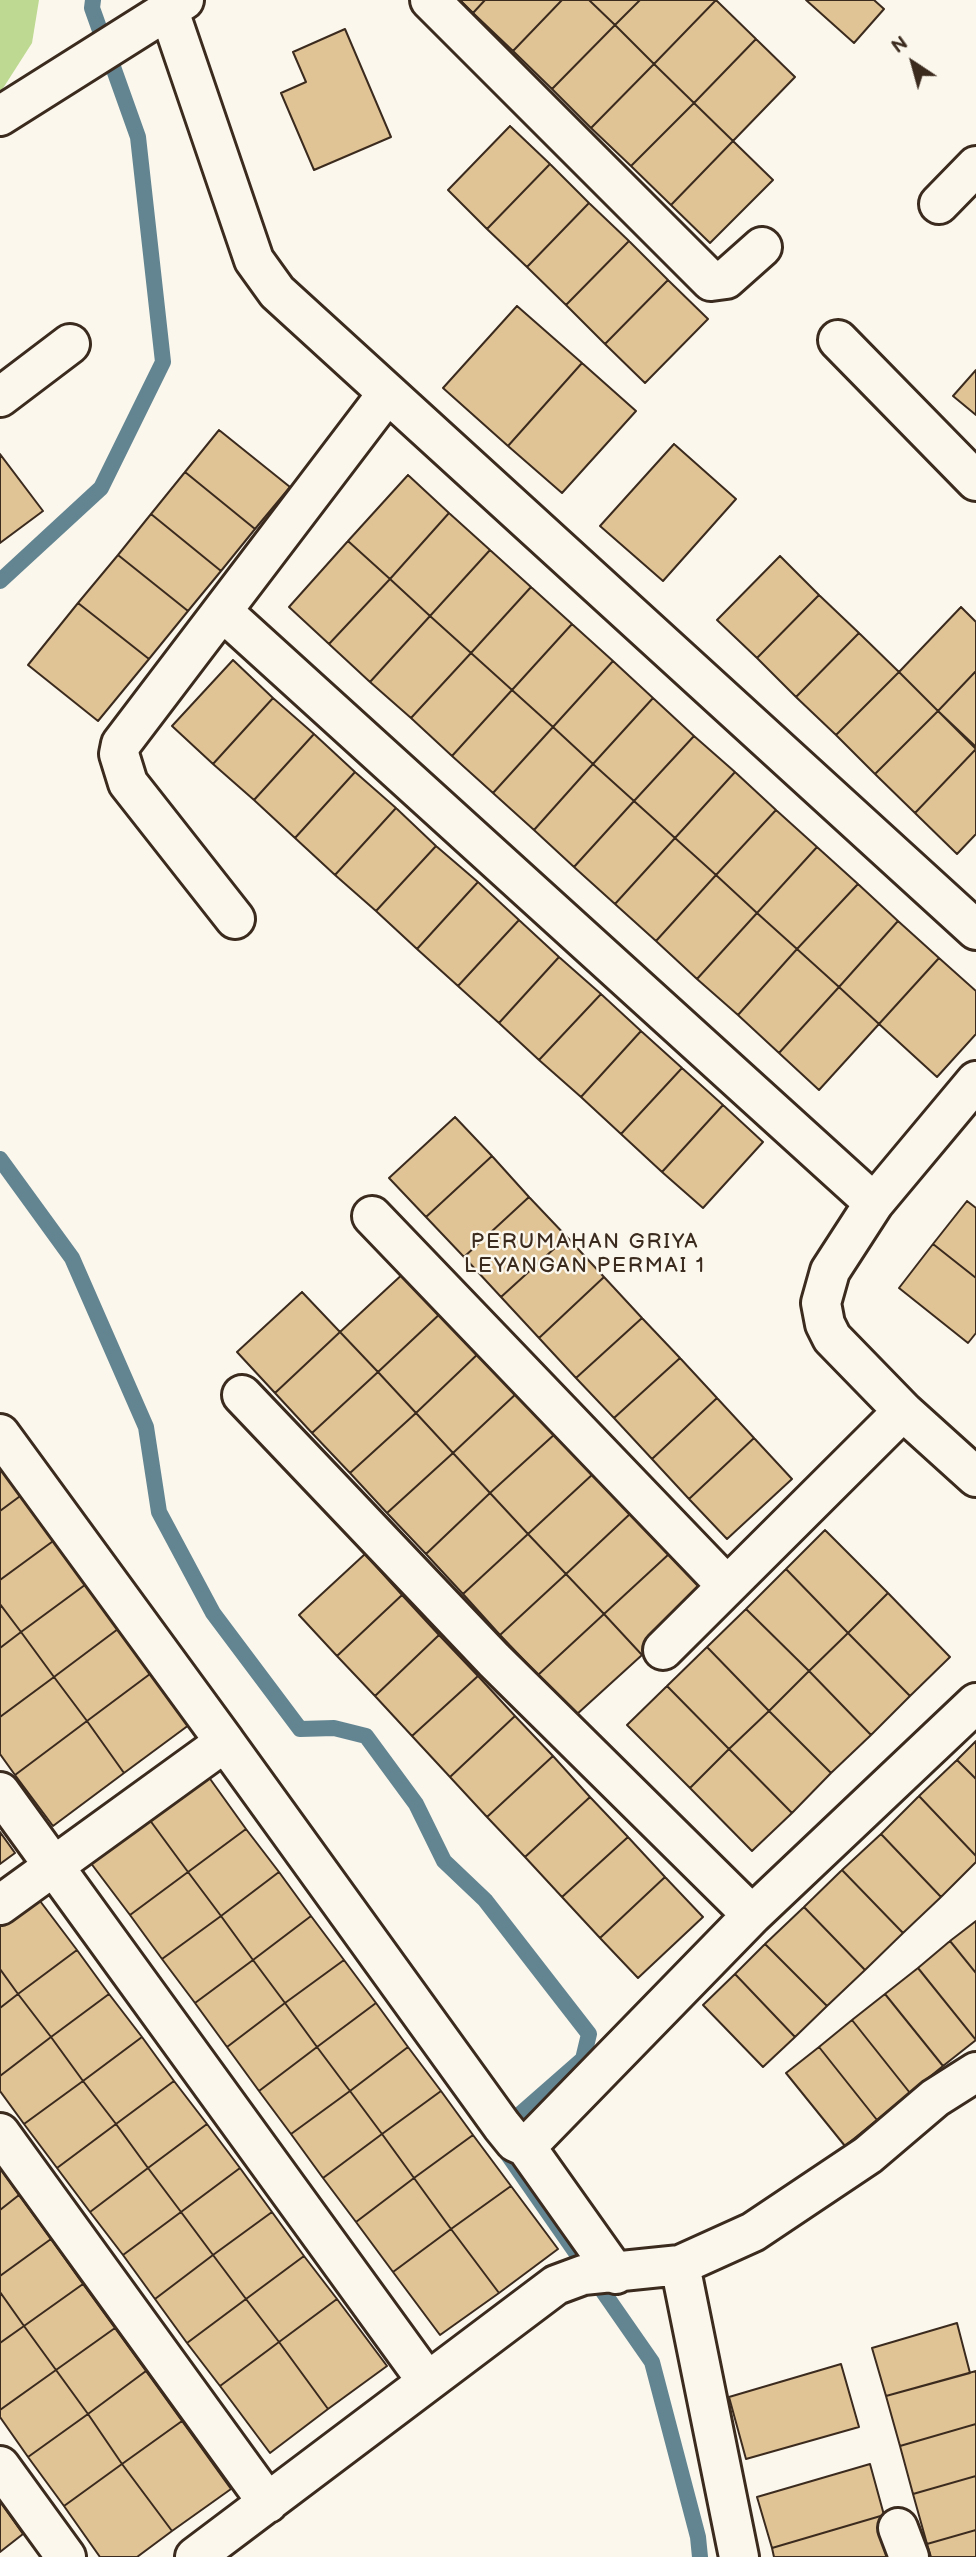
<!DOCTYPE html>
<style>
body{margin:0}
#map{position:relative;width:976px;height:2557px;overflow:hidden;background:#fbf7ec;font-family:"Balsamiq Sans",sans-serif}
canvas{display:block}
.north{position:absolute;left:878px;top:28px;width:70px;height:70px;-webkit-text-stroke:5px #fbf7ec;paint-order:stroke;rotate:324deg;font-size:19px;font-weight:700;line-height:28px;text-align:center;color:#3b2a1e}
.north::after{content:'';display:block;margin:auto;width:24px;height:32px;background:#3b2a1e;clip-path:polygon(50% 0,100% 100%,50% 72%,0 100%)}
</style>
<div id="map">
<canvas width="976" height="2557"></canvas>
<div class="north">N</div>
</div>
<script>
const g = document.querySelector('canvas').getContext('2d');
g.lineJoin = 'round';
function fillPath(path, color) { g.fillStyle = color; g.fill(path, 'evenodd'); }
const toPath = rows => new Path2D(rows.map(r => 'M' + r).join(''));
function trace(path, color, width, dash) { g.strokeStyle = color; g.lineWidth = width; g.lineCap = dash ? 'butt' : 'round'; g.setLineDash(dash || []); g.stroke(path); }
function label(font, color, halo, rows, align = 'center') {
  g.font = font + ' "Balsamiq Sans",sans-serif'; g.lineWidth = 5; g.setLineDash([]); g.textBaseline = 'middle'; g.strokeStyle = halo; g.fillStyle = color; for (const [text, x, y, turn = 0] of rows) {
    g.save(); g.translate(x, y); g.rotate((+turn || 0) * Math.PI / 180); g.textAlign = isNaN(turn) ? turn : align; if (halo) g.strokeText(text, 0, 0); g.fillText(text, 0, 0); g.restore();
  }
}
fillPath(toPath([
 [0,0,39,0,32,43,0,93]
]), '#bed991');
trace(toPath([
 [0,581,101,488,163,362,138,137,92,8,93,0],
 [0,1159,72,1258,146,1427,159,1512,213,1613,300,1729,334,1728,366,1736,416,1804,444,1861,485,1900,589,2034,583,2059,518,2116,506,2152,652,2362,698,2537,700,2557]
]), '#638592', 16);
const building = toPath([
 [460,0,485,0,473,13,460,0],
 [485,0,562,0,513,51,473,13,485,0],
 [562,0,589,0,615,25,552,89,513,51,562,0],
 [589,0,640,0,615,25,589,0],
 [640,0,716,0,654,64,615,25,640,0],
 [716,0,756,39,694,103,654,64,716,0],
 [806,0,874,0,884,9,854,43,806,0],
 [615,25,654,64,591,128,552,89,615,25],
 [345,29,391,137,314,170,281,93,306,82,293,52,345,29],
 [756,39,795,77,733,141,694,103,756,39],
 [654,64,694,103,631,166,591,128,654,64],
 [694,103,733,141,671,205,631,166,694,103],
 [510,126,550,164,487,229,448,190,510,126],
 [733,141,773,180,710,243,671,205,733,141],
 [550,164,589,203,527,267,487,229,550,164],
 [589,203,629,241,566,305,527,267,589,203],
 [629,241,668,280,605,344,566,305,629,241],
 [668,280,708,319,645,383,605,344,668,280],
 [517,306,582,363,508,446,443,388,517,306],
 [582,363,636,411,562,493,508,446,582,363],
 [976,370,976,415,953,396,976,370],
 [219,430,290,487,255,529,185,472,219,430],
 [674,444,736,499,663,581,600,526,674,444],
 [0,454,43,511,0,543,0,454],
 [185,472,255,529,221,571,151,514,185,472],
 [408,475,449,513,390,579,348,541,408,475],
 [449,513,490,550,430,616,390,579,449,513],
 [151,514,221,571,188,611,118,555,151,514],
 [348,541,390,579,329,644,289,607,348,541],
 [490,550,531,587,471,653,430,616,490,550],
 [118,555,188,611,149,659,78,603,118,555],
 [780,556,819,595,757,658,717,620,780,556],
 [390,579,430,616,370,682,329,644,390,579],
 [531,587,572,624,512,690,471,653,531,587],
 [819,595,859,633,796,697,757,658,819,595],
 [78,603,149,659,98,721,28,665,78,603],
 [961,607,976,622,976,671,938,711,899,672,961,607],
 [430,616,471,653,411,718,370,682,430,616],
 [572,624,613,661,553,727,512,690,572,624],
 [859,633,899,672,836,735,796,697,859,633],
 [471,653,512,690,452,756,411,718,471,653],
 [233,660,273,698,213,764,172,726,233,660],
 [613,661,653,698,593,764,553,727,613,661],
 [976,671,976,747,938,711,976,671],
 [899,672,938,711,875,774,836,735,899,672],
 [512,690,553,727,493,793,452,756,512,690],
 [273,698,314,734,254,800,213,764,273,698],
 [653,698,694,736,634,801,593,764,653,698],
 [938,711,976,749,915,813,875,774,938,711],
 [553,727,593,764,534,830,493,793,553,727],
 [314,734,355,772,295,838,254,800,314,734],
 [694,736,735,772,675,838,634,801,694,736],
 [976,749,976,834,957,854,915,813,976,749],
 [593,764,634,801,574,867,534,830,593,764],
 [355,772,396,808,335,875,295,838,355,772],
 [735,772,776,810,716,875,675,838,735,772],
 [634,801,675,838,615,904,574,867,634,801],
 [396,808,436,846,376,911,335,875,396,808],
 [776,810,817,847,757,913,716,875,776,810],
 [675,838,716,875,656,941,615,904,675,838],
 [436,846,478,882,417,949,376,911,436,846],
 [817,847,858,884,797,949,757,913,817,847],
 [716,875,757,913,697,979,656,941,716,875],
 [478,882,519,920,458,986,417,949,478,882],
 [858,884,898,921,839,987,797,949,858,884],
 [757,913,797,949,738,1015,697,979,757,913],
 [519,920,559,957,499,1023,458,986,519,920],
 [898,921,939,958,879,1024,839,987,898,921],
 [797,949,839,987,779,1053,738,1015,797,949],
 [559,957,601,994,539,1060,499,1023,559,957],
 [939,958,976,991,976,1034,937,1077,879,1024,939,958],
 [839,987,879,1024,819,1090,779,1053,839,987],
 [601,994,641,1031,581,1097,539,1060,601,994],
 [641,1031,682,1068,621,1134,581,1097,641,1031],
 [682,1068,723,1105,662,1172,621,1134,682,1068],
 [723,1105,763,1142,703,1208,662,1172,723,1105],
 [455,1117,492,1156,426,1217,389,1178,455,1117],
 [492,1156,529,1197,464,1257,426,1217,492,1156],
 [529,1197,567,1237,501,1297,464,1257,529,1197],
 [967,1201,976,1208,976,1278,933,1244,967,1201],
 [567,1237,604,1277,539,1338,501,1297,567,1237],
 [933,1244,976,1278,976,1333,968,1343,899,1288,933,1244],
 [406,1271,443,1311,378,1372,340,1332,406,1271],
 [604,1277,642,1318,576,1378,539,1338,604,1277],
 [302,1292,340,1332,275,1393,237,1352,302,1292],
 [443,1311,481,1351,416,1413,378,1372,443,1311],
 [642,1318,680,1358,614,1418,576,1378,642,1318],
 [340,1332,378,1372,312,1433,275,1393,340,1332],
 [481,1351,518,1392,453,1453,416,1413,481,1351],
 [680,1358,717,1398,652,1459,614,1418,680,1358],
 [378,1372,416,1413,350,1473,312,1433,378,1372],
 [518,1392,556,1433,490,1493,453,1453,518,1392],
 [717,1398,754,1438,689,1499,652,1459,717,1398],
 [416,1413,453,1453,387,1513,350,1473,416,1413],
 [556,1433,594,1473,528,1534,490,1493,556,1433],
 [754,1438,792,1479,727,1539,689,1499,754,1438],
 [453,1453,490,1493,426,1554,387,1513,453,1453],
 [0,1454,27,1491,0,1511,0,1454],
 [594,1473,631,1513,566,1574,528,1534,594,1473],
 [27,1491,60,1536,0,1580,0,1511,27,1491],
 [490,1493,528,1534,463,1594,426,1554,490,1493],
 [631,1513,669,1554,604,1614,566,1574,631,1513],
 [825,1530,888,1593,848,1633,786,1569,825,1530],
 [528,1534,566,1574,500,1635,463,1594,528,1534],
 [60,1536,93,1579,21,1632,0,1604,0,1580,60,1536],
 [365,1554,402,1595,337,1656,299,1615,365,1554],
 [669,1554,706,1594,642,1655,604,1614,669,1554],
 [786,1569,848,1633,809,1671,746,1609,786,1569],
 [566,1574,604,1614,538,1675,500,1635,566,1574],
 [93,1579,126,1623,54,1677,21,1632,93,1579],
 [888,1593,950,1657,910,1696,848,1633,888,1593],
 [402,1595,439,1635,375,1696,337,1656,402,1595],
 [0,1604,21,1632,0,1648,0,1604],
 [746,1609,809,1671,769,1711,707,1647,746,1609],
 [604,1614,642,1655,576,1715,538,1675,604,1614],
 [126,1623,158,1668,87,1721,54,1677,126,1623],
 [21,1632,54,1677,0,1717,0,1648,21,1632],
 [848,1633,910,1696,871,1735,809,1671,848,1633],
 [439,1635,478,1676,412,1736,375,1696,439,1635],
 [707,1647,769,1711,729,1749,667,1686,707,1647],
 [158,1668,197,1719,124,1773,87,1721,158,1668],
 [809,1671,871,1735,831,1773,769,1711,809,1671],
 [478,1676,515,1716,450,1777,412,1736,478,1676],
 [54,1677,87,1721,15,1775,0,1754,0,1717,54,1677],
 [667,1686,729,1749,690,1788,627,1725,667,1686],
 [769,1711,831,1773,792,1813,729,1749,769,1711],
 [515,1716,553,1756,487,1817,450,1777,515,1716],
 [87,1721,124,1773,53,1826,15,1775,87,1721],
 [976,1741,976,1779,957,1760,976,1741],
 [729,1749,792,1813,752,1851,690,1788,729,1749],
 [553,1756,590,1797,525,1857,487,1817,553,1756],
 [957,1760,976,1779,976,1856,919,1796,957,1760],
 [208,1776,246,1829,188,1872,149,1819,208,1776],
 [919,1796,976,1856,976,1862,941,1897,881,1834,919,1796],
 [590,1797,628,1837,562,1897,525,1857,590,1797],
 [149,1819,188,1872,130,1915,90,1862,149,1819],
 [246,1829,279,1872,221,1916,188,1872,246,1829],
 [0,1832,15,1853,0,1864,0,1832],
 [881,1834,941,1897,903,1933,842,1870,881,1834],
 [628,1837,665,1877,600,1938,562,1897,628,1837],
 [842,1870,903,1933,865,1970,804,1907,842,1870],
 [188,1872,221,1916,162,1959,130,1915,188,1872],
 [279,1872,311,1916,253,1960,221,1916,279,1872],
 [665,1877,703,1917,638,1978,600,1938,665,1877],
 [37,1897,77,1950,18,1994,0,1969,0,1925,37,1897],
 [804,1907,865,1970,827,2006,765,1944,804,1907],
 [221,1916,253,1960,195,2003,162,1959,221,1916],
 [311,1916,344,1960,285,2003,253,1960,311,1916],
 [976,1921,976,1973,950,1941,976,1921],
 [950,1941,976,1973,976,2040,918,1968,950,1941],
 [765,1944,827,2006,795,2037,735,1974,765,1944],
 [77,1950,109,1994,51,2037,18,1994,77,1950],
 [253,1960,285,2003,227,2047,195,2003,253,1960],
 [344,1960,376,2003,317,2047,285,2003,344,1960],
 [918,1968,976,2040,943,2066,885,1994,918,1968],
 [0,1969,18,1994,0,2008,0,1969],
 [735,1974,795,2037,763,2067,703,2005,735,1974],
 [18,1994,51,2037,0,2076,0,2008,18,1994],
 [109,1994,142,2037,83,2081,51,2037,109,1994],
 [885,1994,943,2066,910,2093,852,2020,885,1994],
 [285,2003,317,2047,259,2091,227,2047,285,2003],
 [376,2003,408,2047,350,2091,317,2047,376,2003],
 [852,2020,910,2093,877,2120,819,2047,852,2020],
 [51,2037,83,2081,24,2124,0,2091,0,2076,51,2037],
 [142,2037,174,2081,116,2124,83,2081,142,2037],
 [317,2047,350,2091,291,2134,259,2091,317,2047],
 [408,2047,441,2091,382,2134,350,2091,408,2047],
 [819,2047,877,2120,845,2146,786,2073,819,2047],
 [83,2081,116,2124,57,2168,24,2124,83,2081],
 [174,2081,207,2124,148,2168,116,2124,174,2081],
 [350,2091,382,2134,323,2178,291,2134,350,2091],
 [441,2091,473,2135,414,2178,382,2134,441,2091],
 [116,2124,148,2168,90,2212,57,2168,116,2124],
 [207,2124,240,2168,181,2212,148,2168,207,2124],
 [382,2134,414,2178,356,2222,323,2178,382,2134],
 [473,2135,511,2186,451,2229,414,2178,473,2135],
 [0,2168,19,2195,0,2210,0,2168],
 [148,2168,181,2212,123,2255,90,2212,148,2168],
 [240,2168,272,2212,213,2255,181,2212,240,2168],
 [414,2178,451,2229,393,2272,356,2222,414,2178],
 [511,2186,558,2249,499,2293,451,2229,511,2186],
 [19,2195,51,2239,0,2276,0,2210,19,2195],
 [181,2212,213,2255,155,2299,123,2255,181,2212],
 [272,2212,304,2256,246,2299,213,2255,272,2212],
 [451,2229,499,2293,440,2335,393,2272,451,2229],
 [51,2239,83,2284,24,2326,0,2292,0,2276,51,2239],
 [213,2255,246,2299,187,2343,155,2299,213,2255],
 [304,2256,337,2299,279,2342,246,2299,304,2256],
 [83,2284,115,2328,56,2370,24,2326,83,2284],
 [0,2292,24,2326,0,2343,0,2292],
 [246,2299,279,2342,220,2386,187,2343,246,2299],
 [337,2299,387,2366,328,2409,279,2342,337,2299],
 [957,2323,970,2373,886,2396,872,2348,957,2323],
 [24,2326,56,2370,0,2410,0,2343,24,2326],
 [115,2328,146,2371,88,2414,56,2370,115,2328],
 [279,2342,328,2409,270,2453,220,2386,279,2342],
 [841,2364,859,2427,746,2459,729,2397,841,2364],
 [56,2370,88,2414,28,2457,0,2417,0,2410,56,2370],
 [146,2371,182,2421,122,2464,88,2414,146,2371],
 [976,2371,976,2424,900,2446,886,2396,976,2371],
 [88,2414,122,2464,64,2506,28,2457,88,2414],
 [182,2421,231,2489,172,2531,122,2464,182,2421],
 [976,2424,976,2476,913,2494,900,2446,976,2424],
 [122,2464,172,2531,137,2557,100,2557,64,2506,122,2464],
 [870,2464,884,2515,772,2548,757,2497,870,2464],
 [976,2476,976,2530,927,2544,913,2494,976,2476],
 [0,2501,23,2534,0,2552,0,2501],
 [884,2515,897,2557,774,2557,772,2548,884,2515],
 [976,2530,976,2557,931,2557,927,2544,976,2530]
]);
fillPath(building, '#e1c495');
trace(building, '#3b2a1e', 2);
const street = toPath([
 [430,0,711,281,726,279,762,247],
 [168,8,254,260,277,292,976,930],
 [0,116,184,0],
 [939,204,976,166],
 [838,340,976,481],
 [0,397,70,344],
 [222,611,874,1203,976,1081],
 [235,919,128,783,119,754,121,744,387,394],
 [874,1203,830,1271,821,1303,825,1324,832,1338,903,1411,976,1477],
 [372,1216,727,1586],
 [242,1395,494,1660,752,1915],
 [0,1434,225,1742],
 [663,1650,903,1411],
 [0,1792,427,2381],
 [0,1905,225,1742,502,2126,515,2142,526,2147,616,2274],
 [0,2133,268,2503],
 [526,2147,752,1915,976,1703],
 [680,2265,739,2557],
 [0,2466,66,2557],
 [898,2528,909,2557],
 [195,2557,556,2285,583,2275,680,2265,753,2232,868,2155,935,2098,976,2072]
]);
trace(street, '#3b2a1e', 44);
trace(street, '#fbf7ec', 38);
g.letterSpacing = '2px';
label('21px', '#3b2a1e', '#fbf7ec', [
 ["PERUMAHAN GRIYA",585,1243],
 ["LEYANGAN PERMAI 1",585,1267]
]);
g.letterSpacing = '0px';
</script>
